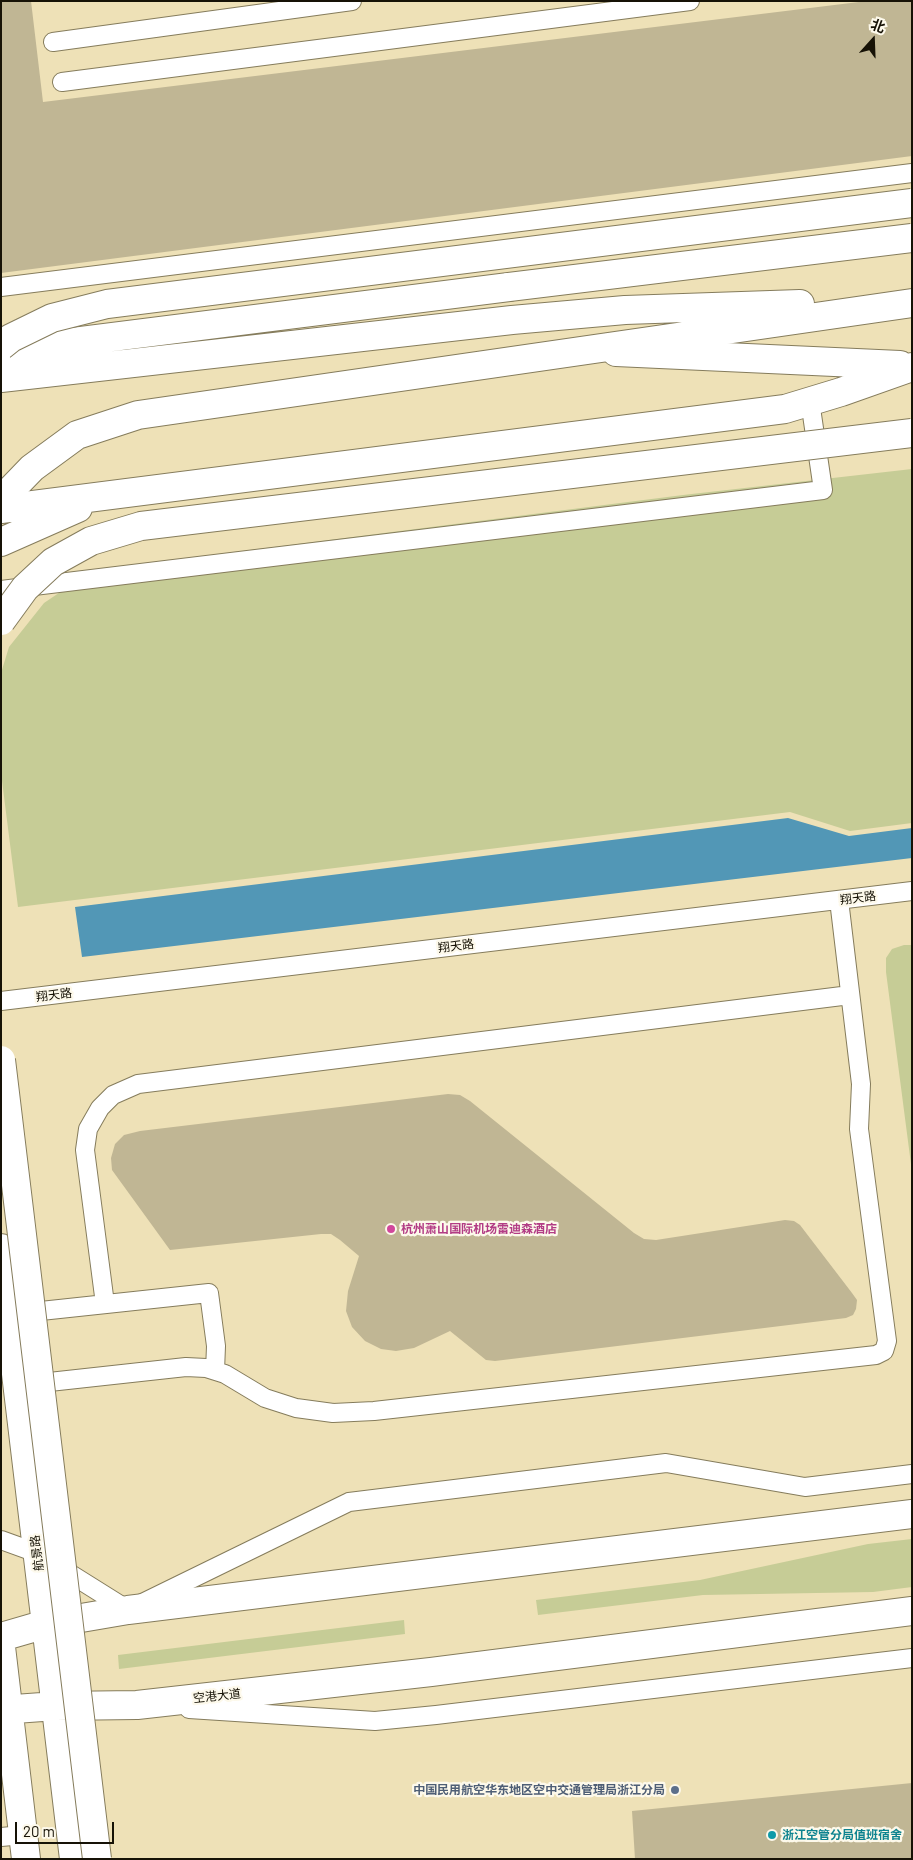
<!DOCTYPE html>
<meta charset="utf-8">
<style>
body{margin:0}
#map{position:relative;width:913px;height:1860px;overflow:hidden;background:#f7ecc9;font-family:Barlow,"Noto Sans SC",sans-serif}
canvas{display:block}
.frame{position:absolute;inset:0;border:2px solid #161206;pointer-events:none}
.north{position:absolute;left:848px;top:15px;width:50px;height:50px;-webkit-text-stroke:4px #fdf9eb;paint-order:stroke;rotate:20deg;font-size:14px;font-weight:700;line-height:20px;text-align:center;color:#161206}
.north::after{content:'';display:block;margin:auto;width:18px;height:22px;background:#161206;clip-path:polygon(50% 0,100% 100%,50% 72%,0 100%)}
.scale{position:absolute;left:15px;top:1822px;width:99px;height:22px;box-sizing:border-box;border:2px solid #161206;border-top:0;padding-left:6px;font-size:15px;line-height:18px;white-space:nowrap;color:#161206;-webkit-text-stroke:4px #fdf9eb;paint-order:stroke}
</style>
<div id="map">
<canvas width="913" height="1860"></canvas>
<div class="frame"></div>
<div class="north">北</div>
<div class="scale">20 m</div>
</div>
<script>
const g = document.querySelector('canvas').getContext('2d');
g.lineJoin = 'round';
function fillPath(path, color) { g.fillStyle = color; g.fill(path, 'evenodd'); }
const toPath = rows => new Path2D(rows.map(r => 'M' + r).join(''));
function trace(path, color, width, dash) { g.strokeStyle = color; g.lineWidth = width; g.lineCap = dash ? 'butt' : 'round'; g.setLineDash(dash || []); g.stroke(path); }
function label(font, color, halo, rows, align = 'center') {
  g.font = font + ' Barlow,"Noto Sans SC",sans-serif'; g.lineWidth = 4.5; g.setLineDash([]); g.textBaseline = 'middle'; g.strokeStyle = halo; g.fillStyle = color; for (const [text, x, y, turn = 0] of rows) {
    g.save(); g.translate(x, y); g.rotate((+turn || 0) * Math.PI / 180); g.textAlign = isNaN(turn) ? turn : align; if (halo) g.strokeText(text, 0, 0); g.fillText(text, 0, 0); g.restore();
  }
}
fillPath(toPath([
 [1,1,912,1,912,1859,1,1859]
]), '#eee1b7');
fillPath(toPath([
 [912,469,912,823,850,831,790,812,18,907,1,773,1,673,9,647,44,603,93,570,683,495],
 [904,945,912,945,912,1172,886,972,886,958,892,949],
 [912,1539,912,1587,873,1592,703,1595,538,1615,536,1600,700,1580,868,1544],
 [404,1620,405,1634,119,1669,118,1655]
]), '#c6cc96');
fillPath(toPath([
 [788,818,849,836,912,828,912,858,82,957,75,907]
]), '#5297b6');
fillPath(toPath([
 [1,1,31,1,43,102,867,1,912,1,912,156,1,273],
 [448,1094,460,1095,470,1101,634,1233,644,1239,656,1240,785,1220,794,1221,800,1225,852,1293,857,1300,856,1309,853,1315,846,1318,495,1361,486,1360,450,1331,414,1348,396,1351,381,1349,365,1341,352,1327,346,1311,348,1291,359,1256,340,1240,331,1234,321,1234,170,1250,112,1170,111,1158,115,1144,124,1135,140,1131],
 [912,1783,912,1859,635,1859,632,1811]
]), '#c0b694');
const service = toPath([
 [53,42,352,1],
 [62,82,690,1],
 [1,287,912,173],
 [1,590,823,490,810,401],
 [1,1001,912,891],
 [105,1304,85,1150,88,1129,100,1108,113,1095,138,1084,850,995],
 [22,1313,209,1293,216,1346,215,1371],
 [31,1384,186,1367,206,1368,225,1374,265,1398,296,1408,333,1413,374,1411,876,1355,884,1351,887,1341,859,1129,861,1084,839,900],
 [1,1540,37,1553,128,1610,349,1502,666,1463,805,1487,912,1474],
 [189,1709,375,1721,436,1715,912,1658],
 [1,1837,23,1835]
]);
const minor = toPath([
 [616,352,900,365],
 [1,509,785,409,841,392,912,367],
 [1,542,78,508],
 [1,1248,74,1859],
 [1,1637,46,1624,128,1610,912,1514],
 [1,1647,26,1859],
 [1,1710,56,1706,137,1705,431,1672,912,1611]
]);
const secondary = toPath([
 [1,351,509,287],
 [1,378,512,320,625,310,800,304],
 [1,500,32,468,77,435,138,415,912,303]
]);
trace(service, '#857c5c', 20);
trace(minor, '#857c5c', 30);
trace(secondary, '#857c5c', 30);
trace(service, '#fff', 18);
trace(minor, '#fff', 28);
trace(secondary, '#fff', 28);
const secondaryBridge = toPath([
 [509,287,912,238],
 [1,346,11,338,52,318,107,304,912,203],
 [1,621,25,588,53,562,91,541,141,526,912,433],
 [1,1060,97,1859]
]);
trace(secondaryBridge, '#857c5c', 30, []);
trace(secondaryBridge, '#fff', 28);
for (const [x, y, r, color] of [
 [391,1229,5,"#d1479c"],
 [675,1790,5,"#5c6f8a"],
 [772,1835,5,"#0f9aa8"]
]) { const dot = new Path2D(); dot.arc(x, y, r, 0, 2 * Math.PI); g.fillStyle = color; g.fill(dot); trace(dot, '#fdf9eb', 2); }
label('12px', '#161206', '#fdf9eb', [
 ["翔天路",858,898,-7],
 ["翔天路",456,946,-7],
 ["翔天路",54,995,-7],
 ["航景路",37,1553,-97],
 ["空港大道",217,1696,-6]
]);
label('bold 12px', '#b23c85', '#fdf9eb', [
 ["杭州萧山国际机场雷迪森酒店",401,1229]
], 'left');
label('bold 12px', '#4e5e75', '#fdf9eb', [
 ["中国民用航空华东地区空中交通管理局浙江分局",665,1790]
], 'right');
label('bold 12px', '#0d838f', '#fdf9eb', [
 ["浙江空管分局值班宿舍",782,1835]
], 'left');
</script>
